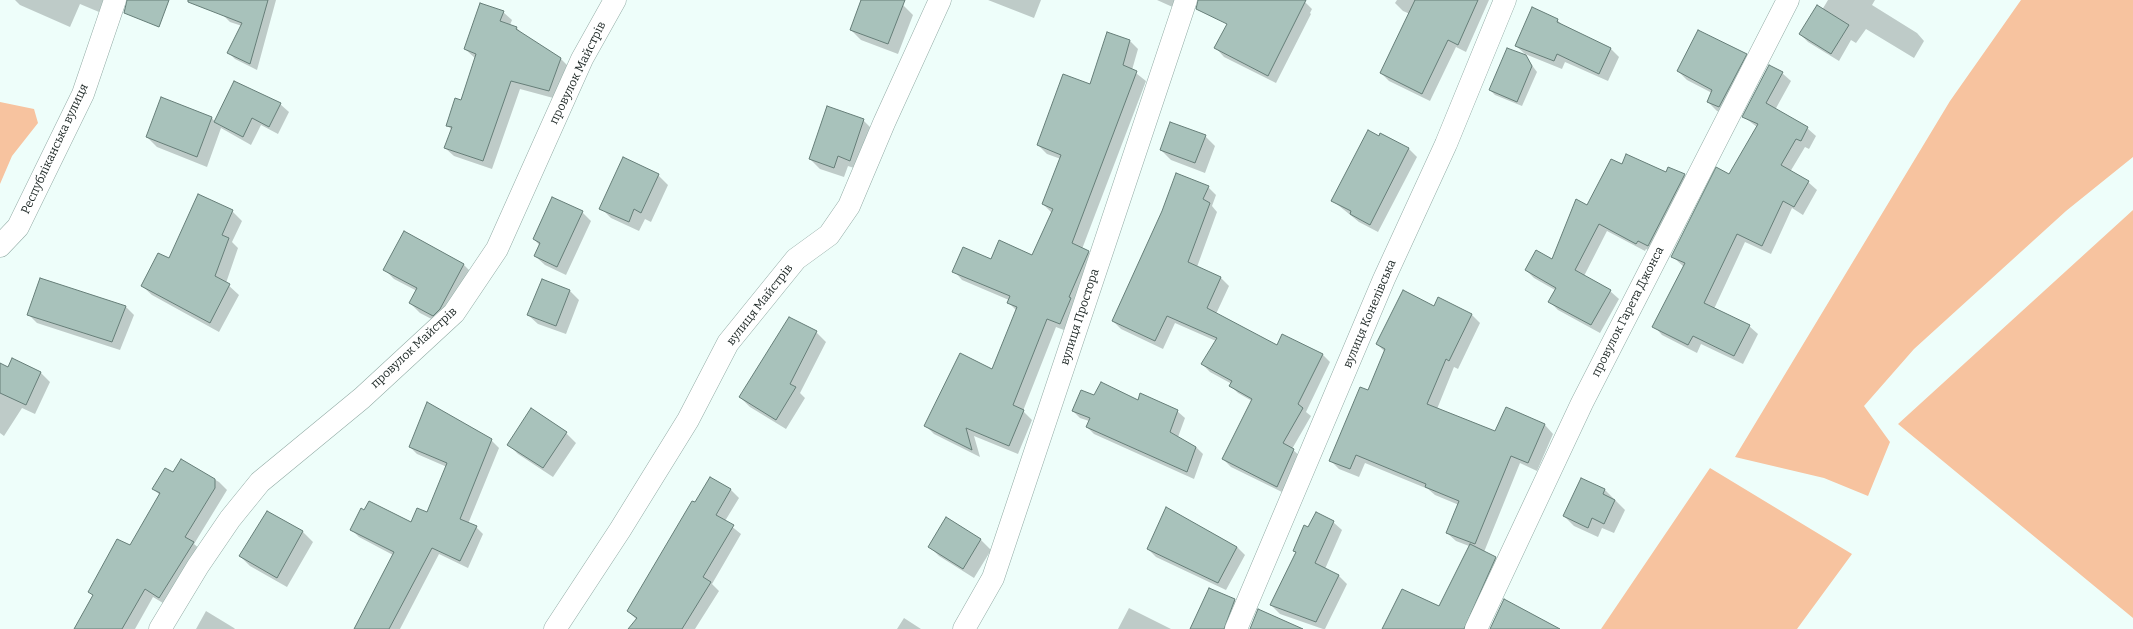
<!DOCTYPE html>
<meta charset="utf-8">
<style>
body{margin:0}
canvas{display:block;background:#eefefa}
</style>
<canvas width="2133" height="629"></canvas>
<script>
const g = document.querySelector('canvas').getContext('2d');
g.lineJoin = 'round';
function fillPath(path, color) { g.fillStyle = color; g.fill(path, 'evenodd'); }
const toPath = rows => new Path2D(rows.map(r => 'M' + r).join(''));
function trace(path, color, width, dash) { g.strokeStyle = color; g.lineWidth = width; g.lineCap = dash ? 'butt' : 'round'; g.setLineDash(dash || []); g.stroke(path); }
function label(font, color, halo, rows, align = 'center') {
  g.font = font + ' Bitter,serif'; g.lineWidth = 3; g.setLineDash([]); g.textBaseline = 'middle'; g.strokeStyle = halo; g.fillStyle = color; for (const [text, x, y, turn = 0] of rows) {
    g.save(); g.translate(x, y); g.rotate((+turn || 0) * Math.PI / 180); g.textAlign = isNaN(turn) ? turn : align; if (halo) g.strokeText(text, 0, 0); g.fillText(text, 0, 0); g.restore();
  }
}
fillPath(toPath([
 [2021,0,2133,0,2133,157,2066,211,1914,349,1864,406,1890,442,1868,496,1824,478,1735,457,1950,101],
 [0,102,34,109,38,123,12,156,0,184],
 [2133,210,2133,618,1898,424],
 [1710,468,1852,554,1797,629,1601,629]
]), '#f7c39f');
fillPath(toPath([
 [15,0,104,0,99,12,80,4,70,27,20,5],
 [229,0,276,0,257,70,235,59,228,52,242,26,230,22,223,15],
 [862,0,890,0,903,5,913,15,898,54,861,40,851,30],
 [988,0,1041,0,1034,18],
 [1157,0,1181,0,1177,9],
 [1257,0,1303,0,1312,9,1310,13,1311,14,1276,83,1224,57,1216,48],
 [1397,0,1489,0,1466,52,1456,47,1430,101,1389,81,1381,73,1410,14,1403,11,1395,3],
 [1828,0,1875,0,1872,5,1917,33,1924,41,1914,58,1866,29,1856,43,1851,40,1839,61,1808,42,1800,34,1822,10],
 [503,12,512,20,510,25,516,27,525,37,561,59,570,68,557,99,520,89,492,169,454,156,445,148,452,130,447,125,462,101,476,59,465,49],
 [1557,20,1565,27,1611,49,1619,57,1608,81,1565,62,1562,69,1525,54,1516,46],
 [1130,41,1138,49,1132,70,1146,81,1082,249,1088,252,1097,261,1069,332,1056,327,1023,411,1032,420,1018,454,974,436,980,457,934,434,925,425,993,370,1017,311,1008,302,1009,300,962,280,954,271,991,260,1032,257,1052,213,1043,204,1061,159,1047,154,1038,145],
 [1746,54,1755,64,1728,116,1717,111,1708,102,1712,93,1687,80,1678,71],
 [1525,56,1537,72,1522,106,1495,95,1490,90],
 [1782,73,1791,81,1775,110,1807,128,1816,136,1809,149,1805,147,1790,172,1808,182,1817,190,1803,215,1792,208,1771,254,1745,242,1714,309,1749,326,1758,334,1743,364,1701,344,1697,353,1662,335,1654,326,1684,267,1672,256,1729,175,1757,127,1744,117],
 [280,104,289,112,278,134,261,125,251,145,221,128,207,167,157,147,147,137,212,118,215,122],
 [863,120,873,130,860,170,848,166,844,177,820,169,810,159],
 [1381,134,1409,149,1417,157,1378,232,1359,222,1333,201],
 [1205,136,1215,146,1205,173,1171,160,1161,150],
 [1622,165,1684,175,1693,184,1657,254,1646,249,1645,251,1607,231,1584,276,1610,291,1619,299,1600,333,1558,310,1549,301,1555,290,1534,278,1526,270,1553,261,1587,206],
 [658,175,668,185,651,222,645,219,639,231,611,218,601,208],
 [1208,187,1216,195,1212,206,1217,212,1197,267,1221,278,1229,286,1216,314,1277,346,1322,354,1330,362,1306,412,1311,416,1292,449,1301,457,1286,494,1231,467,1223,459,1252,401,1238,393,1230,385,1232,384,1210,372,1202,364,1216,341,1175,323,1163,349,1121,329,1113,321],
 [232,211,242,221,232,242,238,248,226,283,239,295,219,332,152,295,142,286,169,260],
 [582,212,591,221,566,275,545,265,535,256,540,246,534,239],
 [463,264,473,274,443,325,420,313,410,303,417,291,394,279,384,269],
 [542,281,570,291,579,300,566,334,538,324,528,315],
 [92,295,126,307,134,315,120,350,37,323,28,314,91,297],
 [1434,307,1472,315,1480,323,1458,369,1454,367,1437,409,1496,432,1507,408,1545,425,1553,434,1537,471,1520,463,1484,552,1495,558,1505,568,1480,621,1454,608,1469,546,1456,541,1447,533,1459,505,1435,495,1428,489,1365,463,1359,477,1339,469,1330,460,1369,392,1385,352,1377,344],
 [816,332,826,342,800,393,805,398,786,429,750,407,740,397],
 [0,365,8,368,41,373,50,382,35,414,22,408,4,436,0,433],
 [1095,397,1138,401,1177,411,1185,418,1178,437,1196,447,1203,454,1194,479,1094,434,1087,427,1089,421,1080,418,1073,411],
 [531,410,566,433,576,443,553,477,518,454,508,444],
 [491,440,499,448,468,524,476,527,483,534,468,568,439,554,400,629,354,629,393,555,359,537,352,530,412,523,428,514,447,467,417,454,410,447],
 [182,460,219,482,227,490,194,544,202,551,168,606,153,597,135,629,75,629,93,596,90,592,130,547,160,495,153,489,173,474],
 [710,478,731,490,739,498,725,521,741,534,712,584,719,591,695,629,630,629,637,620,628,611],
 [1581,479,1605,490,1625,510,1614,533,1602,528,1598,537,1574,526,1564,516],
 [1167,509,1237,547,1245,555,1226,590,1156,557,1148,549],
 [268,513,303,532,313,542,287,587,250,566,240,556],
 [946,518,981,540,991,550,974,578,939,556,929,546],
 [1333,522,1342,530,1325,569,1338,575,1347,584,1325,629,1323,629,1280,614,1271,605,1297,553,1294,551,1309,528],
 [1234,600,1243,608,1235,629,1191,629],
 [1129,608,1171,629,1118,629],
 [206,611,234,628,235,629,196,629],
 [904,618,921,629,897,629]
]), '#0003');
const building = toPath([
 [127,0,169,0,159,27,124,13,127,0],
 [188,0,268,0,250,64,227,53,242,23,188,2,188,0],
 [861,0,905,0,888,44,850,30,861,0],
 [1198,0,1306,0,1268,76,1214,48,1227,24,1196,9,1198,0],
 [1415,0,1478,0,1458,45,1448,40,1422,94,1380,73,1415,0],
 [480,3,504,11,500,21,517,27,516,29,561,58,549,91,511,81,483,161,444,148,452,127,446,126,455,98,461,100,476,54,464,49,480,3],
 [1817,5,1849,25,1831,54,1799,34,1817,5],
 [1532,7,1558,19,1557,22,1611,48,1599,74,1557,54,1554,61,1515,46,1532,7],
 [1698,30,1747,54,1719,107,1707,102,1712,90,1677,71,1698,30],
 [1107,32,1130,40,1123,65,1137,71,1072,243,1089,251,1069,297,1071,298,1060,324,1047,319,1013,405,1024,410,1009,446,966,428,972,450,924,426,960,353,992,369,1017,307,1007,303,1010,296,952,272,963,247,991,259,999,240,1032,255,1053,209,1042,204,1061,155,1037,145,1063,74,1090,84,1107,32],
 [1507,48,1526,55,1532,66,1517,102,1489,90,1507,48],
 [1769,65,1783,72,1766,103,1808,127,1801,141,1796,139,1781,165,1809,181,1794,207,1783,201,1762,246,1737,234,1704,303,1750,325,1734,356,1693,336,1688,345,1652,327,1685,263,1671,257,1716,167,1729,174,1758,124,1742,117,1769,65],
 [234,81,281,103,269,127,252,118,243,137,214,122,234,81],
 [161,97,212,117,197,157,146,137,161,97],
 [827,106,864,119,850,161,838,156,834,168,809,159,827,106],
 [1170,122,1206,135,1195,163,1160,150,1170,122],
 [1368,130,1379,136,1380,133,1409,148,1370,225,1350,214,1351,211,1331,201,1368,130],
 [1626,154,1666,172,1668,167,1685,174,1648,246,1638,241,1636,244,1599,224,1575,270,1611,290,1591,325,1548,302,1556,288,1525,270,1536,250,1552,259,1576,199,1587,205,1611,159,1622,164,1626,154],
 [623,157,659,174,641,213,634,209,629,222,599,209,623,157],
 [1176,173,1209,186,1203,199,1210,203,1188,262,1221,277,1207,308,1277,345,1282,334,1323,354,1298,404,1303,408,1283,443,1294,449,1277,487,1222,459,1252,399,1229,386,1232,381,1201,364,1217,338,1167,316,1155,341,1112,321,1162,211,1176,173],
 [198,194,233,210,222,235,229,238,215,276,230,284,210,323,141,286,158,253,169,258,198,194],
 [552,197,583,211,557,267,534,256,540,243,533,239,552,197],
 [404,231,464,264,440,309,433,316,409,303,417,288,383,270,404,231],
 [40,278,126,306,112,342,27,315,40,278],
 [542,279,570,290,556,326,527,315,542,279],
 [1403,290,1434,306,1438,297,1472,314,1449,361,1446,359,1427,404,1495,431,1506,407,1545,424,1528,463,1511,456,1475,544,1446,533,1459,501,1425,487,1426,484,1356,455,1350,469,1329,461,1360,387,1368,390,1385,349,1376,344,1403,290],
 [789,317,817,331,790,384,796,387,776,420,739,397,789,317],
 [12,358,41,372,26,405,0,393,0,363,8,367,12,358],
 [1101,382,1138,400,1140,393,1178,410,1170,432,1196,447,1187,472,1086,427,1090,418,1072,411,1081,390,1094,395,1101,382],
 [427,402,492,439,460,519,477,526,460,561,432,548,389,629,354,629,394,552,350,530,361,508,364,510,369,501,411,522,417,508,427,512,447,463,409,447,427,402],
 [531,408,567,432,543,468,507,445,531,408],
 [181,459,215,479,215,488,185,537,194,542,159,598,145,589,122,629,74,629,93,595,88,592,117,539,130,545,160,493,152,489,165,468,173,472,181,459],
 [710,477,731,489,716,515,734,525,703,577,711,582,682,629,628,629,637,618,627,611,692,501,695,502,710,477],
 [1581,478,1605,489,1603,494,1615,500,1604,524,1592,518,1588,528,1563,516,1581,478],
 [1166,507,1237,547,1218,583,1147,549,1166,507],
 [267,511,303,531,277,578,239,556,267,511],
 [1316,512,1334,521,1315,563,1339,575,1316,622,1270,605,1296,552,1293,551,1304,525,1308,527,1316,512],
 [946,517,981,539,963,569,928,547,946,517],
 [1470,544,1496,557,1464,629,1382,629,1402,589,1439,606,1470,544],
 [1209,588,1235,599,1224,629,1190,629,1209,588],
 [1504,599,1560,629,1490,629,1504,599],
 [1258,609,1303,629,1250,629,1258,609]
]);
fillPath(building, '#a8c2bb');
trace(building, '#667e78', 1);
const minor = toPath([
 [0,246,18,227,83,94,115,0],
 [160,629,198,566,230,519,260,482,362,398,454,313,497,249,582,59,615,0],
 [555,629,620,530,688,420,728,343,796,259,829,235,849,206,884,123,940,0],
 [964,629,993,578,1186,0],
 [1236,629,1384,279,1446,144,1505,0],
 [1476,629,1582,403,1788,0]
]);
trace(minor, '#92aba5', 23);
trace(minor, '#fff', 22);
label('12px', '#1c2624', '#fff', [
 ["провулок Майстрів",578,73,-64],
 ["Республіканська вулиця",55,149,-65],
 ["вулиця Майстрів",760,305,-52],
 ["провулок Гарета Джонса",1628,312,-63],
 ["вулиця Конелівська",1370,314,-67],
 ["вулиця Простора",1080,317,-72],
 ["провулок Майстрів",414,348,-43]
]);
</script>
